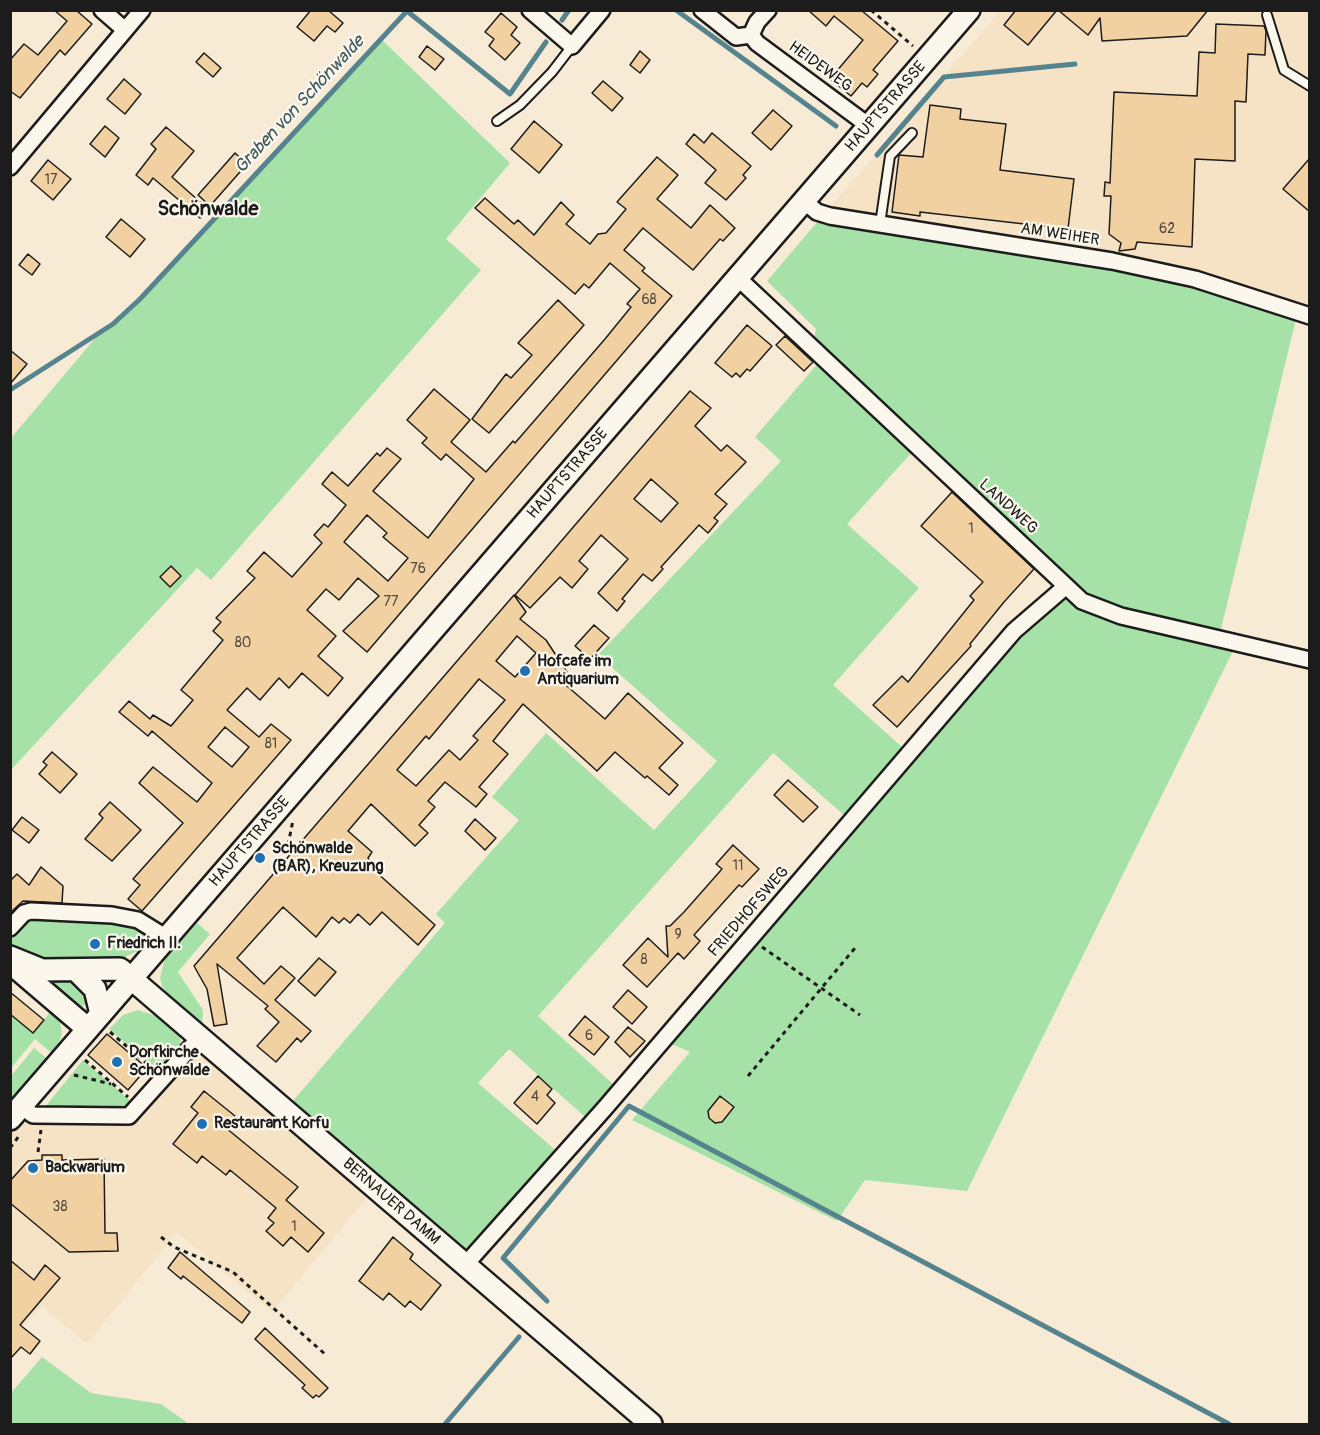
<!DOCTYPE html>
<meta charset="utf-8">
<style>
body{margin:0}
#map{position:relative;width:1320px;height:1435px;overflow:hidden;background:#f8ebd6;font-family:Pangolin,sans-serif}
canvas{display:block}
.frame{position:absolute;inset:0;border:12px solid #1c1c1c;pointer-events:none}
</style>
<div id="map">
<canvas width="1320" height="1435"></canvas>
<div class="frame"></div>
</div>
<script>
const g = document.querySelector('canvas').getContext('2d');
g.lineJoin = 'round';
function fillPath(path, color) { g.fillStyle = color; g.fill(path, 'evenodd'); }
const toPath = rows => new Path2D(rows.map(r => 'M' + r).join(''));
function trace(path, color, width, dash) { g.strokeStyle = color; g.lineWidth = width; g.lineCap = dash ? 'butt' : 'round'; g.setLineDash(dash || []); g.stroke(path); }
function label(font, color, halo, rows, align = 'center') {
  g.font = font + ' Pangolin,sans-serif'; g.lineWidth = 4.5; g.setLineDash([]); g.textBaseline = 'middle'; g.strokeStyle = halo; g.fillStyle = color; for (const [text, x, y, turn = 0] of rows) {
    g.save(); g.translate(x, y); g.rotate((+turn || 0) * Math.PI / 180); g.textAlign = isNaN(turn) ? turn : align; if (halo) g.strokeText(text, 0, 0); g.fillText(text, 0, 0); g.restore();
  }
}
fillPath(toPath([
 [1000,11,1309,11,1309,323,1095,264,818,221],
 [198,1043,372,1192,272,1312,177,1232,87,1344,42,1306,23,1327,11,1317,11,1135,25,1119,129,1117]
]), '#f6e3c6');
fillPath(toPath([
 [381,39,510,163,446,239,481,270,211,580,197,568,11,770,11,438,98,335,140,299],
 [818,221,1173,279,1296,319,1220,633,1082,601,813,343,816,329,767,281],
 [819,362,914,450,847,524,919,588,833,685,902,747,845,816,773,753,538,1016,613,1084,585,1117,509,1049,478,1083,560,1154,468,1252,292,1102,445,923,436,914,519,820,492,797,546,733,654,830,717,761,598,655,781,461,755,437],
 [1065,589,1080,602,1226,643,1233,651,967,1191,865,1180,837,1221,632,1120,690,1052,667,1042,1016,632],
 [54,915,60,920,71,921,72,915,122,918,149,932,151,940,136,952,115,961,43,966,11,950,11,932,27,916],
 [197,923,210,934,178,972,203,1010,202,1028,174,1003,162,986,160,978,165,958],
 [45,975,63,975,82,986,90,1004,82,1006,69,1002,44,981],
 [52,1010,60,1021,62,1033,58,1047,53,1054,35,1039,11,1068,11,1014,33,1033],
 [138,1010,156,1016,180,1037,181,1045,158,1071,109,1029,123,1015],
 [34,1048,49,1060,11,1104,11,1076],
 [83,1060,133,1103,126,1111,50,1111,45,1107],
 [42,1357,91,1393,161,1404,189,1424,11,1424,11,1393]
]), '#a6e2a8');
trace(toPath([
 [676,10,836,126],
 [562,20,569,10],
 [877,155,944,77,1075,64],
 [10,390,113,324,140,299,407,11,510,94,546,42],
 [547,1301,503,1258,629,1106,1229,1424],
 [445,1424,519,1337]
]), '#56848e', 5);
const building = toPath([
 [54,10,76,10,92,24,65,55,60,50,20,98,10,91,10,60,24,44,38,55,67,21,54,10],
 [311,10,328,10,343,23,335,32,327,26,314,41,297,27,311,10],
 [808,10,861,10,898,41,873,70,878,74,867,87,862,83,851,96,830,79,863,40,834,16,826,26,808,10],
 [1016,10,1057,10,1028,45,1004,25,1016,10],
 [1058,10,1208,10,1187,36,1102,41,1100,18,1088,35,1058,10],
 [501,13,517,27,511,35,520,43,505,60,489,46,494,39,485,32,501,13],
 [1216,24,1264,26,1266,31,1265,55,1248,54,1246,102,1235,101,1235,161,1195,159,1192,247,1137,242,1135,249,1119,251,1121,243,1109,234,1111,196,1104,196,1105,182,1110,183,1114,92,1197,96,1199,52,1215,53,1216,24],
 [427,46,444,59,435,70,419,57,427,46],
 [640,51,650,60,640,73,630,65,640,51],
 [204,53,221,68,213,77,196,62,204,53],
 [124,79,141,94,125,114,107,99,124,79],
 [603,81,623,98,612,111,592,93,603,81],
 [930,105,961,109,960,119,1006,124,1000,170,1074,179,1068,229,920,212,920,216,892,212,899,155,923,157,930,105],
 [773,110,792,126,771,150,752,133,773,110],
 [534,121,562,145,539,173,511,149,534,121],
 [105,126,119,138,105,157,90,144,105,126],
 [166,127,194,151,172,177,208,209,200,218,153,178,148,185,136,175,156,149,151,144,166,127],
 [712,133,751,166,743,175,746,178,726,200,705,183,716,170,686,144,694,134,704,143,712,133],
 [235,153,247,164,210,206,198,195,235,153],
 [657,157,678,175,657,199,691,228,710,205,735,228,723,241,720,239,693,270,643,228,624,250,645,268,642,271,672,296,367,652,343,631,379,596,358,578,339,600,326,589,307,610,336,636,318,656,343,678,328,696,302,673,289,688,279,678,260,700,247,688,227,710,259,737,271,724,291,740,142,911,128,899,140,885,133,879,183,823,139,783,153,767,197,802,212,783,152,731,148,736,119,712,129,701,150,719,153,715,171,726,193,700,181,690,223,640,213,631,221,622,216,618,255,578,247,571,264,552,292,577,322,543,314,535,324,524,328,527,346,505,322,484,332,472,348,486,377,453,380,456,387,448,401,459,373,491,428,538,474,479,446,454,441,460,422,443,427,438,407,420,434,389,470,420,451,442,486,472,513,441,515,443,605,339,631,307,627,304,640,289,610,263,589,288,584,284,575,294,475,208,485,198,514,224,518,220,534,235,561,202,574,215,566,224,590,244,598,234,606,233,626,209,617,202,657,157],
 [367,515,387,533,383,537,408,558,388,581,344,542,367,515],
 [225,727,249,747,232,767,208,747,225,727],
 [1310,158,1310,212,1283,189,1310,158],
 [48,160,71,179,53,200,31,181,48,160],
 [121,219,145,239,130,257,106,237,121,219],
 [28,254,40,264,32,275,19,265,28,254],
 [558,300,584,325,489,433,472,419,506,374,511,378,532,355,518,343,558,300],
 [747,325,772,346,750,371,747,369,740,377,736,373,732,377,715,363,747,325],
 [785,336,813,362,804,371,776,345,785,336],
 [10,350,27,364,10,384,10,350],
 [690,391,711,408,695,426,721,451,727,445,746,462,715,494,727,504,714,518,718,521,708,533,699,525,661,567,663,569,652,581,643,574,622,599,625,601,617,611,598,593,628,559,601,535,579,561,588,569,572,588,560,577,530,608,515,595,690,391],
 [651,479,678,503,661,522,634,499,651,479],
 [952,492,1034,569,1004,602,970,644,971,646,897,727,873,705,902,676,908,682,974,600,970,596,983,582,921,526,952,492],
 [171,566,181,576,170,587,160,577,171,566],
 [514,595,526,612,520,619,546,640,567,672,560,680,605,719,628,693,683,743,659,768,678,785,669,795,647,776,645,778,615,752,597,771,523,704,493,741,508,754,479,787,487,794,476,807,445,782,428,801,435,807,419,825,428,833,415,846,371,804,348,831,372,852,368,858,375,871,435,925,418,945,382,912,370,925,358,914,350,923,344,918,339,923,332,917,316,937,283,907,237,958,264,984,281,966,295,978,275,1000,311,1031,301,1042,297,1038,276,1062,257,1046,279,1022,265,1009,268,1006,217,964,227,1024,214,1026,207,989,194,966,514,595],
 [517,636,536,653,515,677,496,661,517,636],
 [479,679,505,700,473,736,478,740,460,760,449,750,416,786,397,770,426,736,429,739,479,679],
 [594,625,609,638,590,659,575,646,594,625],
 [52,752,77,774,60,793,39,774,47,765,43,762,52,752],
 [788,780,818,807,803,822,774,795,788,780],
 [110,802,141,830,112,861,85,839,103,818,99,814,110,802],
 [22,817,39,830,29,843,12,830,22,817],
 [475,819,496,838,485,850,465,831,475,819],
 [733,845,759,869,742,887,739,885,694,935,700,941,684,959,678,953,647,987,623,965,648,938,668,957,666,926,670,926,684,912,722,869,716,864,733,845],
 [41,867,63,886,62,903,23,901,10,913,10,881,17,874,29,885,41,867],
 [319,958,336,972,315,996,298,981,319,958],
 [628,990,647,1007,632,1024,613,1007,628,990],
 [10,992,44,1020,33,1033,10,1014,10,992],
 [585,1016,609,1037,594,1055,569,1035,585,1016],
 [628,1027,645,1041,630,1057,615,1042,628,1027],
 [107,1034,147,1068,128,1090,88,1055,107,1034],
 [538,1076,552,1089,547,1095,555,1103,537,1124,514,1103,538,1076],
 [204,1091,235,1116,226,1128,298,1187,286,1200,324,1233,308,1252,291,1237,283,1246,266,1231,274,1223,268,1218,276,1208,230,1170,226,1175,202,1156,197,1163,173,1144,198,1113,191,1107,204,1091],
 [720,1096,734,1107,722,1122,715,1123,709,1118,708,1111,720,1096],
 [42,1155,62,1155,62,1160,104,1159,105,1233,117,1233,118,1251,69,1252,10,1203,10,1181,28,1161,42,1160,42,1155],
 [393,1237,413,1254,410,1259,441,1285,421,1310,410,1301,405,1307,389,1293,383,1300,359,1281,393,1237],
 [180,1252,250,1312,242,1323,183,1276,181,1279,168,1268,180,1252],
 [10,1260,34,1280,45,1265,60,1278,20,1325,40,1341,30,1354,21,1347,10,1359,10,1260],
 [265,1328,328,1388,319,1397,316,1395,313,1398,302,1388,305,1385,255,1339,265,1328]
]);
fillPath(building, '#f1d0a2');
trace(building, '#1c1c1c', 1.5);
const service = toPath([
 [1267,15,1284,70,1310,86],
 [497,121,520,105,552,72,572,46],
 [880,224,890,156,912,133]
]);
const minor = toPath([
 [102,10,125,30],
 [530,10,572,46,602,10],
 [702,10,736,37,751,35],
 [768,10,757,22,751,35,757,43,869,126],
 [10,167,142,10],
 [804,201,817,212,830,216,1112,261,1195,279,1310,316],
 [738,278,1082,601,1121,616,1310,660],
 [10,928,24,913,31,911,112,915,138,920,167,938],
 [22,1107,33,1115,129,1116,200,1037],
 [465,1265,605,1108,1014,631,1065,587]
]);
const secondary = toPath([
 [10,957,42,970,120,969,651,1424],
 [13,965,88,1029],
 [76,970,95,989,101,1014],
 [10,1119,969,10]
]);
trace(service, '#1c1c1c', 12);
trace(minor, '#1c1c1c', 20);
trace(secondary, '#1c1c1c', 26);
trace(toPath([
 [871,10,913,46],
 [288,845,293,820],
 [762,947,860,1015],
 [110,1032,153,1069],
 [85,1060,128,1097],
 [74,1075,111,1084],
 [748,1076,855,948],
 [10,1148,19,1136],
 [38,1152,41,1130],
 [161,1237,174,1247,233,1272,326,1355]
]), '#1c1c1c', 3, [4.5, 4.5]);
trace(service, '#fbf7ec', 8);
trace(minor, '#fbf7ec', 15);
trace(secondary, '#fbf7ec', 21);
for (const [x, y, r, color] of [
 [525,671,6,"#1f6fb2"],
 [260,858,6,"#1f6fb2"],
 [95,944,6,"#1f6fb2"],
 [117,1062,6,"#1f6fb2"],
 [202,1124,6,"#1f6fb2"],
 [33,1168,6,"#1f6fb2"]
]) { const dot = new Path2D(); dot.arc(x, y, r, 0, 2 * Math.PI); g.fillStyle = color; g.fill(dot); trace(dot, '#fbf7ec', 2); }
label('14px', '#51493e', null, [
 ["17",51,180],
 ["62",1167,229],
 ["68",649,300],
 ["1",971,529],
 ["76",418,569],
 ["77",391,602],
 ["80",243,643],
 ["81",271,744],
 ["11",738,866],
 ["9",678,935],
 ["8",644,960],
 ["6",589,1036],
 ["4",535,1097],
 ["38",60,1207],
 ["1",294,1227]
]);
label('16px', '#1c1c1c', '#fbf7ec', [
 ["HEIDEWEG",820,67,36],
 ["HAUPTSTRASSE",886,107,-49],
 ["AM WEIHER",1060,235,9],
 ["HAUPTSTRASSE",568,474,-49],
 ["LANDWEG",1008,507,42],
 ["HAUPTSTRASSE",250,842,-49],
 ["FRIEDHOFSWEG",749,912,-49],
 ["BERNAUER DAMM",391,1202,41]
]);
label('bold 16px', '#1c1c1c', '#fbf7ec', [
 ["Hofcafe im",537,662],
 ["Antiquarium",537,680],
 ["Schönwalde",272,849],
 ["(BAR), Kreuzung",272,867],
 ["Friedrich II.",107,944],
 ["Dorfkirche",129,1053],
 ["Schönwalde",129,1071],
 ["Restaurant Korfu",214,1124],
 ["Backwarium",45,1168]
], 'left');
label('italic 18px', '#3e595e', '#fbf7ec', [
 ["Graben von Schönwalde",300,105,-47]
]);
label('bold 20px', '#1c1c1c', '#fbf7ec', [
 ["Schönwalde",208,210]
]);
</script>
